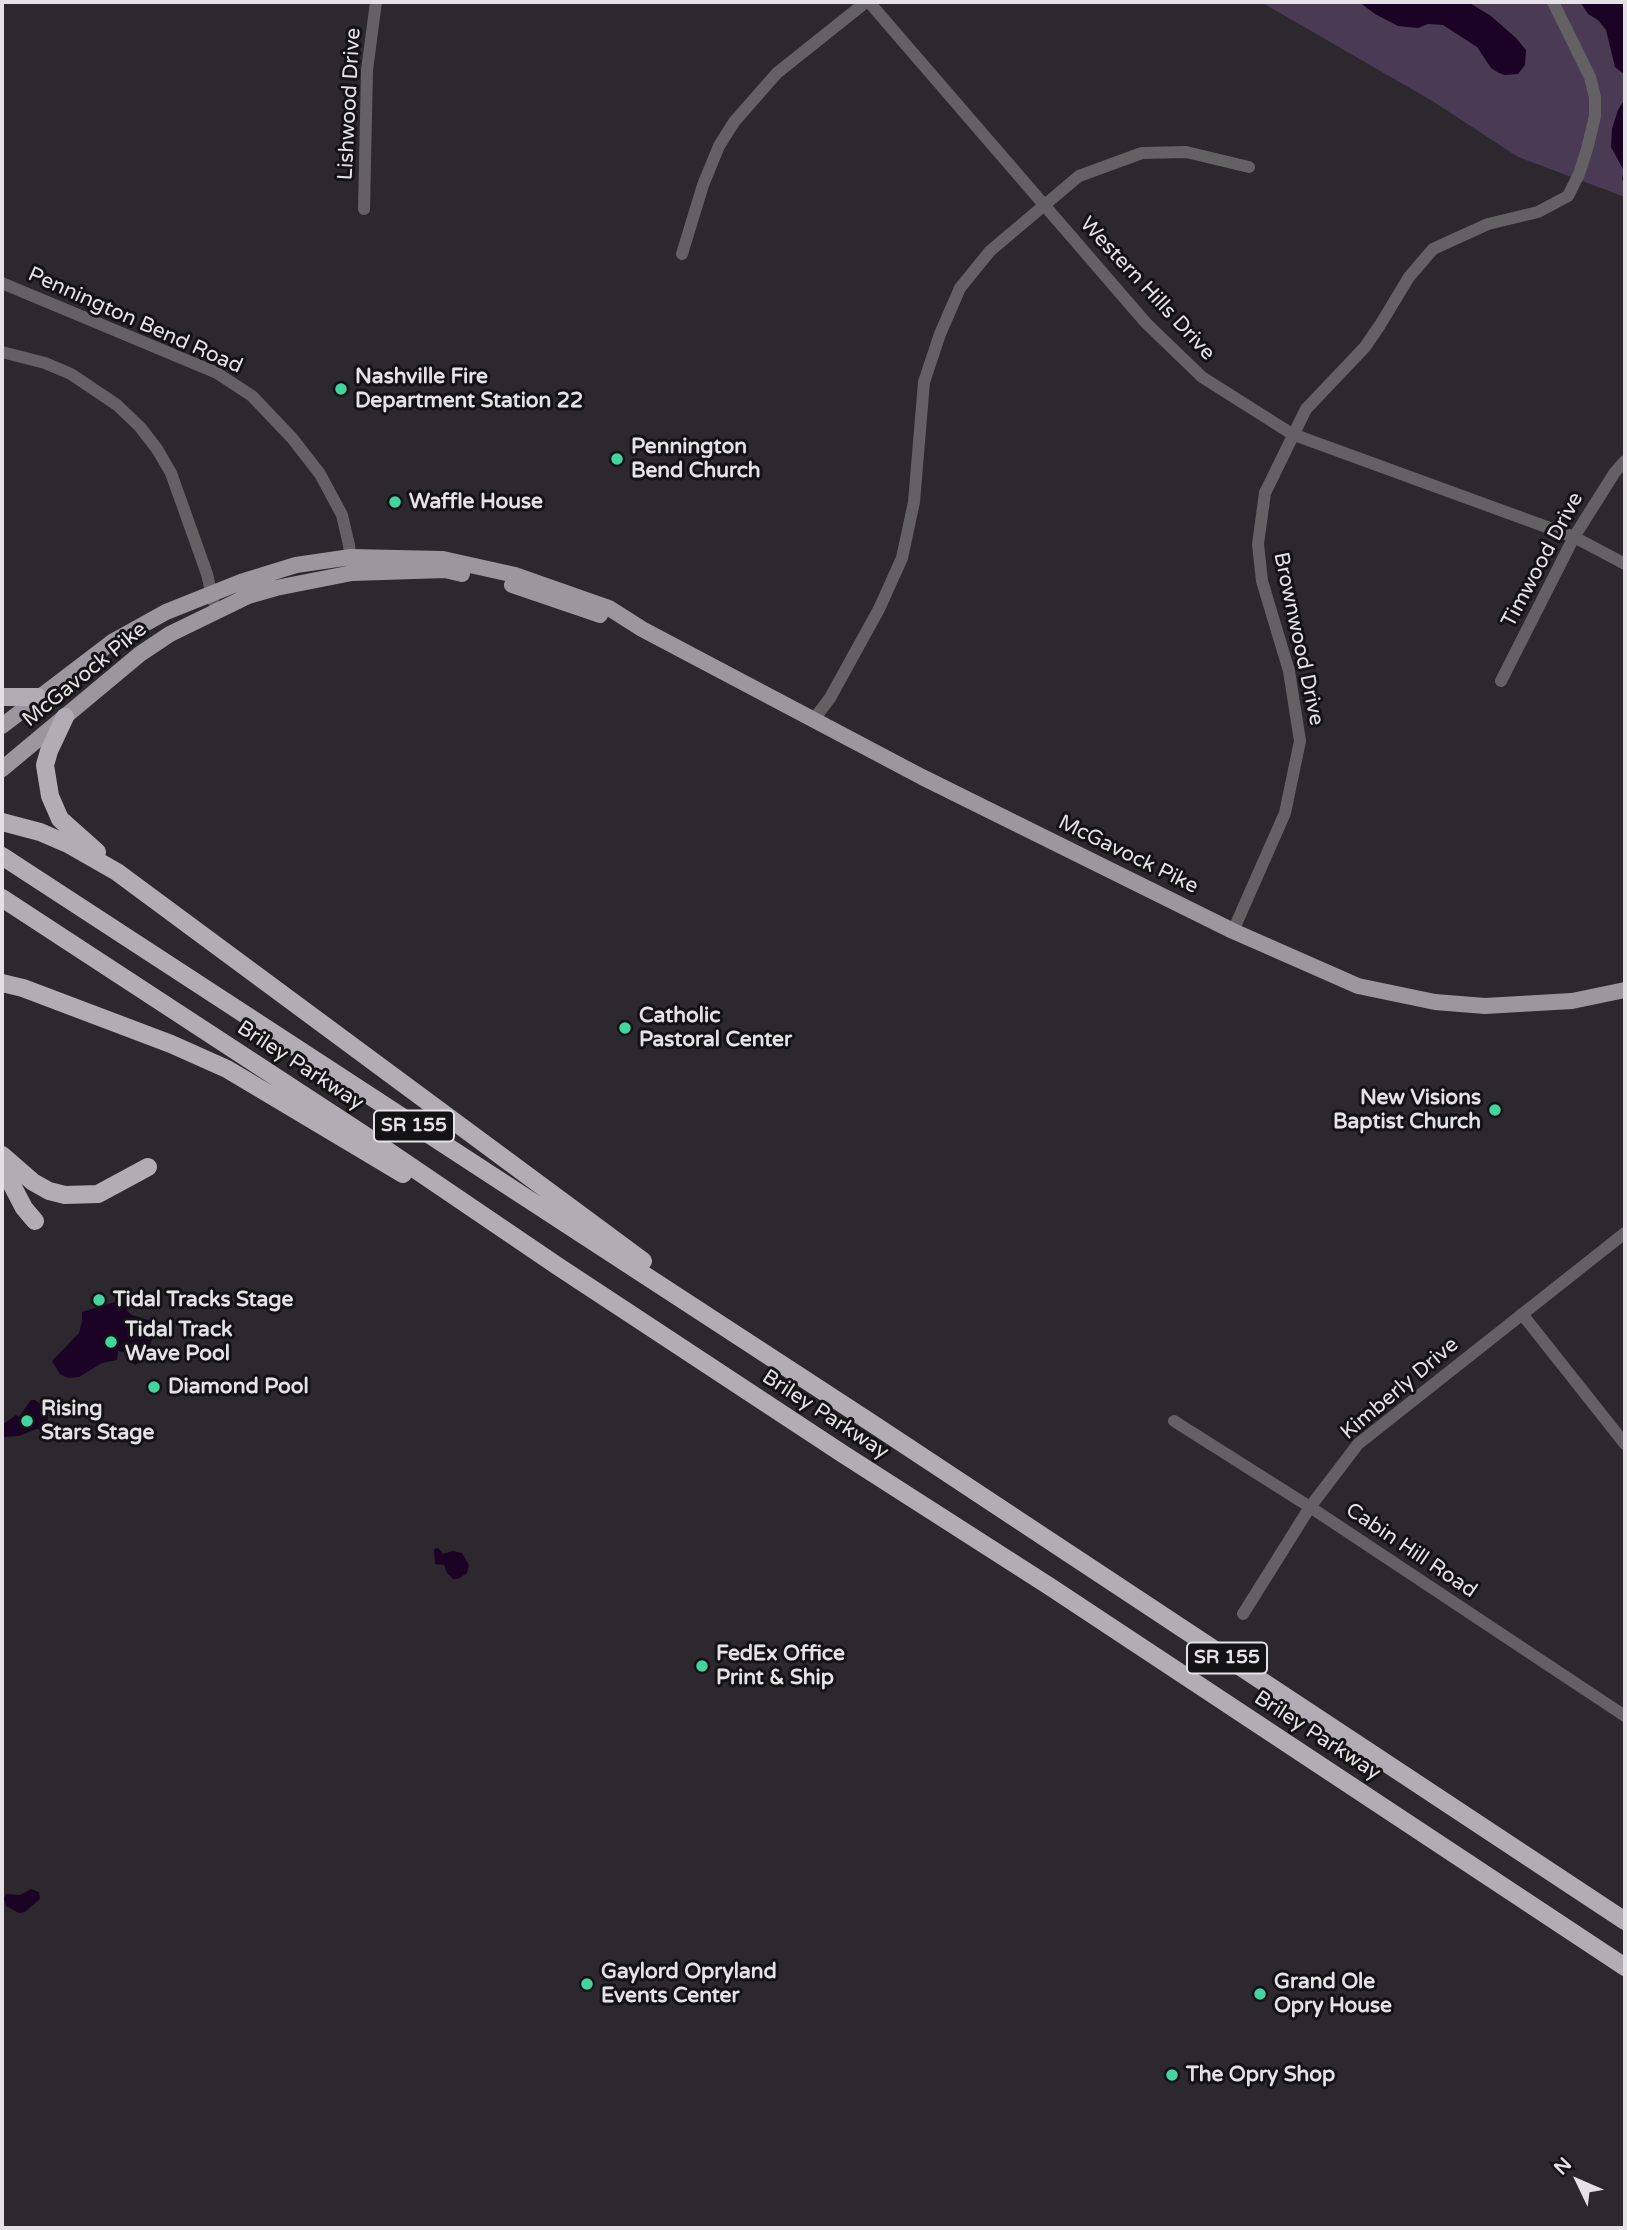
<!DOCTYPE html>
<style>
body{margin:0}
#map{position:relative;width:1627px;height:2230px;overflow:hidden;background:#2c282e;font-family:"Varela Round",sans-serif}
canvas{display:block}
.frame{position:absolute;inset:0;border:4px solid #e5e2e6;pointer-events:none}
.north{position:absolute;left:1543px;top:2146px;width:70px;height:70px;-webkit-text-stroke:5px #131214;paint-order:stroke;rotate:314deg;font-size:19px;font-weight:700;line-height:28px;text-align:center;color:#e5e2e6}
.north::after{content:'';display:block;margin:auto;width:24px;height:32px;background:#e5e2e6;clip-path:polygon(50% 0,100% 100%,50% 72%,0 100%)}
</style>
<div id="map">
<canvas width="1627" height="2230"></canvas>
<div class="frame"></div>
<div class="north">N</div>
</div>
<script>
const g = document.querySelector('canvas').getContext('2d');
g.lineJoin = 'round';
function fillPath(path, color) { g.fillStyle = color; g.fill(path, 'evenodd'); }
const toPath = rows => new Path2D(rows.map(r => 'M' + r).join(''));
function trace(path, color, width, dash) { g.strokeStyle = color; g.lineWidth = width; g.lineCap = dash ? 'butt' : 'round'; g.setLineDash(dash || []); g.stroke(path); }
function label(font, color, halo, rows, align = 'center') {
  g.font = font + ' "Varela Round",sans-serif'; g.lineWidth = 6; g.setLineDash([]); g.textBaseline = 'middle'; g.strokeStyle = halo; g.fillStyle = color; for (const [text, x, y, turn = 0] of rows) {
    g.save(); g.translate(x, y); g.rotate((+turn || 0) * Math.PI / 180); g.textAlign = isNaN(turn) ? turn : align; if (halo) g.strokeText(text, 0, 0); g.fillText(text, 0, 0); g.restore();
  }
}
fillPath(toPath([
 [1261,2,1625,2,1625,197,1518,157,1434,102]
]), '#4b3a53');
fillPath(toPath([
 [1359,2,1468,2,1491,16,1516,38,1526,50,1525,65,1518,74,1504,75,1497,72,1491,68,1477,47,1443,25,1428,24,1418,28,1398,26,1375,14],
 [1580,2,1625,2,1625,75,1615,67,1606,30,1598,20,1588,14],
 [1625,99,1625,185,1622,179,1624,171,1611,147,1612,129,1618,110],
 [121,1300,128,1312,132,1315,157,1323,147,1356,135,1365,124,1352,118,1351,117,1360,102,1363,79,1377,68,1378,60,1374,52,1361,79,1333,82,1321,82,1312],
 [31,1400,35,1400,44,1407,47,1406,48,1418,44,1430,36,1429,19,1436,2,1437,2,1425,16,1415,19,1417],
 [438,1548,443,1554,453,1551,462,1553,469,1565,467,1573,458,1579,453,1579,447,1573,444,1565,435,1564,434,1549],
 [31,1889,39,1892,40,1899,25,1912,19,1913,6,1906,4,1898,6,1894,20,1895]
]), '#1b0325');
trace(toPath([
 [869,2,1146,323,1202,377,1292,434,1574,537,1625,564],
 [364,209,367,70,376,2],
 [682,254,703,185,719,146,734,122,777,73,866,2],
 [2,283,217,373,252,396,292,438,320,474,342,515,349,545,351,564],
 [2,352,45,363,71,374,117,405,140,427,157,449,171,473,207,574,213,601],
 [1501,681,1574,537,1615,472,1625,461],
 [814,719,830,698,879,609,902,558,914,502,924,382,940,334,960,288,990,251,1079,176,1142,153,1186,152,1249,167],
 [1233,931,1285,813,1300,741,1289,671,1262,581,1258,544,1265,493,1306,409,1365,347,1380,325,1409,277,1433,249,1488,224,1538,212,1568,196,1579,174,1587,149,1595,116,1595,97,1590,77,1553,2],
 [1522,1314,1625,1444],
 [1174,1421,1310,1507,1625,1716],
 [1243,1614,1310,1507,1358,1444,1625,1233]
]), '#636164', 12);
trace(toPath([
 [512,585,600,615],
 [2,726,112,642,166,612,241,582,296,565,351,557,443,559,515,575,609,608,642,629,922,777,1233,931,1358,986,1435,1002,1485,1006,1572,1001,1625,990],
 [2,769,140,654,170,634,248,596,276,588,352,573,445,570,462,574]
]), '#9c979e', 16);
trace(toPath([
 [2,697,38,697],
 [65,717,49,751,45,765,50,796,60,819,97,852],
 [2,822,40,832,68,844,117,872,643,1261],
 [2,856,870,1422,1625,1921],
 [2,898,366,1136,559,1267,843,1454,1049,1586,1625,1967],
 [2,983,23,988,171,1044,227,1069,403,1174],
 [2,1155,33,1182,49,1191,65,1195,98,1194,148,1167],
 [2,1166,24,1208,35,1221]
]), '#b2adb5', 18);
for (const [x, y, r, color] of [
 [341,389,7,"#44d49f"],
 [617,459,7,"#44d49f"],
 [395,502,7,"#44d49f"],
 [625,1028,7,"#44d49f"],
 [1495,1110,7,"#44d49f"],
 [99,1300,7,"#44d49f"],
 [111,1342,7,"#44d49f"],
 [154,1387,7,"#44d49f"],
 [27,1421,7,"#44d49f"],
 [702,1666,7,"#44d49f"],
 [587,1984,7,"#44d49f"],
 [1260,1994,7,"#44d49f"],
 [1172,2075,7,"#44d49f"]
]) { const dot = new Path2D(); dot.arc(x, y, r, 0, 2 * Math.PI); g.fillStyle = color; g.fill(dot); trace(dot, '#131214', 2.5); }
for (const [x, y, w] of [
 [414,1126,80],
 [1227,1658,80]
]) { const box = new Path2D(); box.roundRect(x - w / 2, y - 15.5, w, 31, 5); g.fillStyle = '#131214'; g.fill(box); trace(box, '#e5e2e6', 2); }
label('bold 19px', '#e5e2e6', null, [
 ["SR 155",414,1126],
 ["SR 155",1227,1658]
]);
label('21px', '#e5e2e6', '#131214', [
 ["Lishwood Drive",350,104,-87],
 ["Western Hills Drive",1147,289,47],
 ["Pennington Bend Road",135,321,24],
 ["Timwood Drive",1543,560,-62],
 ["Brownwood Drive",1298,639,78],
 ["McGavock Pike",85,675,-39],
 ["McGavock Pike",1128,855,26],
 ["Briley Parkway",300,1066,33],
 ["Kimberly Drive",1400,1389,-40],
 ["Briley Parkway",825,1415,33],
 ["Cabin Hill Road",1411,1551,34],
 ["Briley Parkway",1317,1736,33]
]);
label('bold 21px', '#e5e2e6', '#131214', [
 ["Nashville Fire",355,377],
 ["Department Station 22",355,401],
 ["Pennington",631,447],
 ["Bend Church",631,471],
 ["Waffle House",409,502],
 ["Catholic",639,1016],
 ["Pastoral Center",639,1040],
 ["New Visions",1481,1098,"right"],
 ["Baptist Church",1481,1122,"right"],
 ["Tidal Tracks Stage",113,1300],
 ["Tidal Track",125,1330],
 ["Wave Pool",125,1354],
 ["Diamond Pool",168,1387],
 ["Rising",41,1409],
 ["Stars Stage",41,1433],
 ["FedEx Office",716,1654],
 ["Print & Ship",716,1678],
 ["Gaylord Opryland",601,1972],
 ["Events Center",601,1996],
 ["Grand Ole",1274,1982],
 ["Opry House",1274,2006],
 ["The Opry Shop",1186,2075]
], 'left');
</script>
